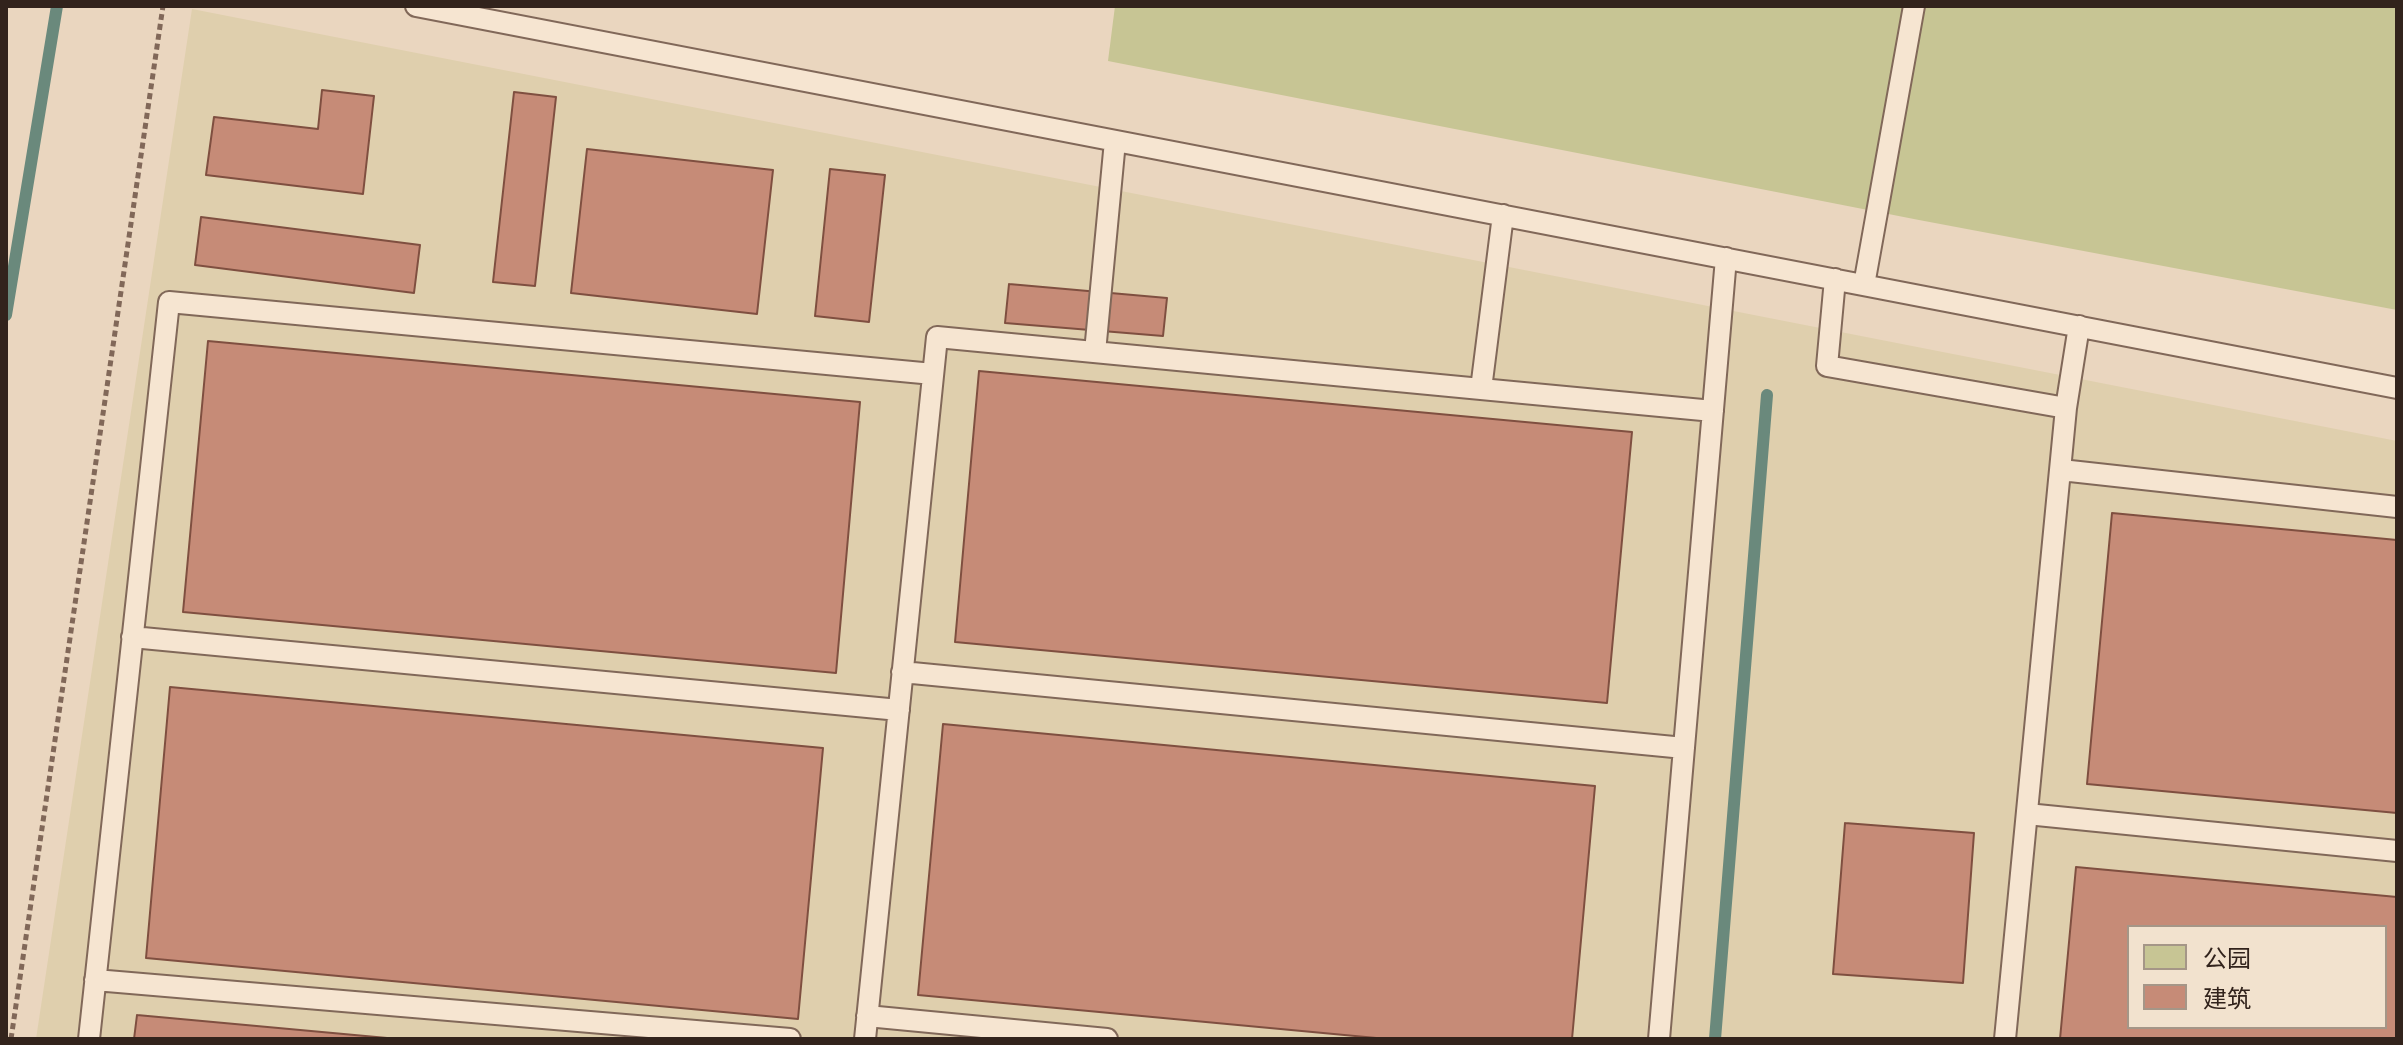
<!DOCTYPE html>
<meta charset="utf-8">
<style>
body{margin:0}
#map{position:relative;width:2403px;height:1045px;overflow:hidden;background:#ead6bf;font-family:"Source Serif 4","Noto Sans SC",serif}
canvas{display:block}
.frame{position:absolute;inset:0;border:8px solid #32231c;pointer-events:none}
.legend{position:absolute;left:2127px;top:925px;width:260px;height:104px;box-sizing:border-box;background:#f2e2ce;border:2px solid #a59687;margin:0;padding:10px 14px;list-style:none;font-size:24px;color:#32231c}
.legend li{display:flex;align-items:center;gap:16px;height:40px}
.legend b{width:40px;border:2px solid #a59687}
</style>
<div id="map">
<canvas width="2403" height="1045"></canvas>
<div class="frame"></div>
<ul class="legend">
<li><b style="height:22px;background:#c7c594"></b>公园</li>
<li><b style="height:22px;background:#c68b77"></b>建筑</li>
</ul>
</div>
<script>
const g = document.querySelector('canvas').getContext('2d');
g.lineJoin = 'round';
function fillPath(path, color) { g.fillStyle = color; g.fill(path, 'evenodd'); }
const toPath = rows => new Path2D(rows.map(r => 'M' + r).join(''));
function trace(path, color, width, dash) { g.strokeStyle = color; g.lineWidth = width; g.lineCap = dash ? 'butt' : 'round'; g.setLineDash(dash || []); g.stroke(path); }
fillPath(toPath([
 [192,9,2397,441,2397,1039,36,1039],
 [2129,927,2385,927,2385,1027,2129,1027]
]), '#dfcfad');
fillPath(toPath([
 [1115,6,2397,6,2397,310,1919,220,1108,61]
]), '#c7c594');
trace(toPath([
 [6,315,57,6],
 [1715,1039,1767,395]
]), '#6a897c', 12);
const building = toPath([
 [322,90,374,96,363,194,206,175,214,117,318,129,322,90],
 [514,92,556,97,535,286,493,282,514,92],
 [587,149,773,170,757,314,571,293,587,149],
 [830,169,885,175,869,322,815,316,830,169],
 [201,217,420,245,414,293,195,265,201,217],
 [1009,284,1167,298,1163,336,1005,323,1009,284],
 [208,341,860,402,836,673,183,612,208,341],
 [979,371,1632,432,1607,703,955,642,979,371],
 [2112,513,2397,540,2397,813,2087,784,2112,513],
 [170,687,823,748,798,1019,146,958,170,687],
 [943,724,1595,786,1572,1039,1387,1039,918,995,943,724],
 [1845,823,1974,833,1963,983,1833,974,1845,823],
 [2076,867,2397,897,2397,1039,2060,1039,2076,867],
 [2129,927,2385,927,2385,1027,2129,1027,2129,927],
 [137,1015,398,1039,134,1039,137,1015]
]);
fillPath(building, '#c68b77');
trace(building, '#7f4f40', 2);
const service = toPath([
 [416,6,2397,388],
 [1835,279,1827,366,2066,408],
 [1864,285,1914,6],
 [1095,352,1115,141],
 [1481,389,1713,411],
 [2061,470,2397,507],
 [132,637,899,710],
 [902,672,1684,748],
 [2027,814,2397,851],
 [95,980,790,1039],
 [867,1016,1107,1039],
 [89,1039,169,302,933,374],
 [865,1039,937,337,1481,389,1503,215],
 [1659,1039,1726,258],
 [2005,1039,2066,408,2079,326]
]);
trace(service, '#816859', 24);
trace(toPath([
 [11,1039,163,6]
]), '#816859', 5, [6, 4]);
trace(service, '#f6e5d1', 20);
</script>
